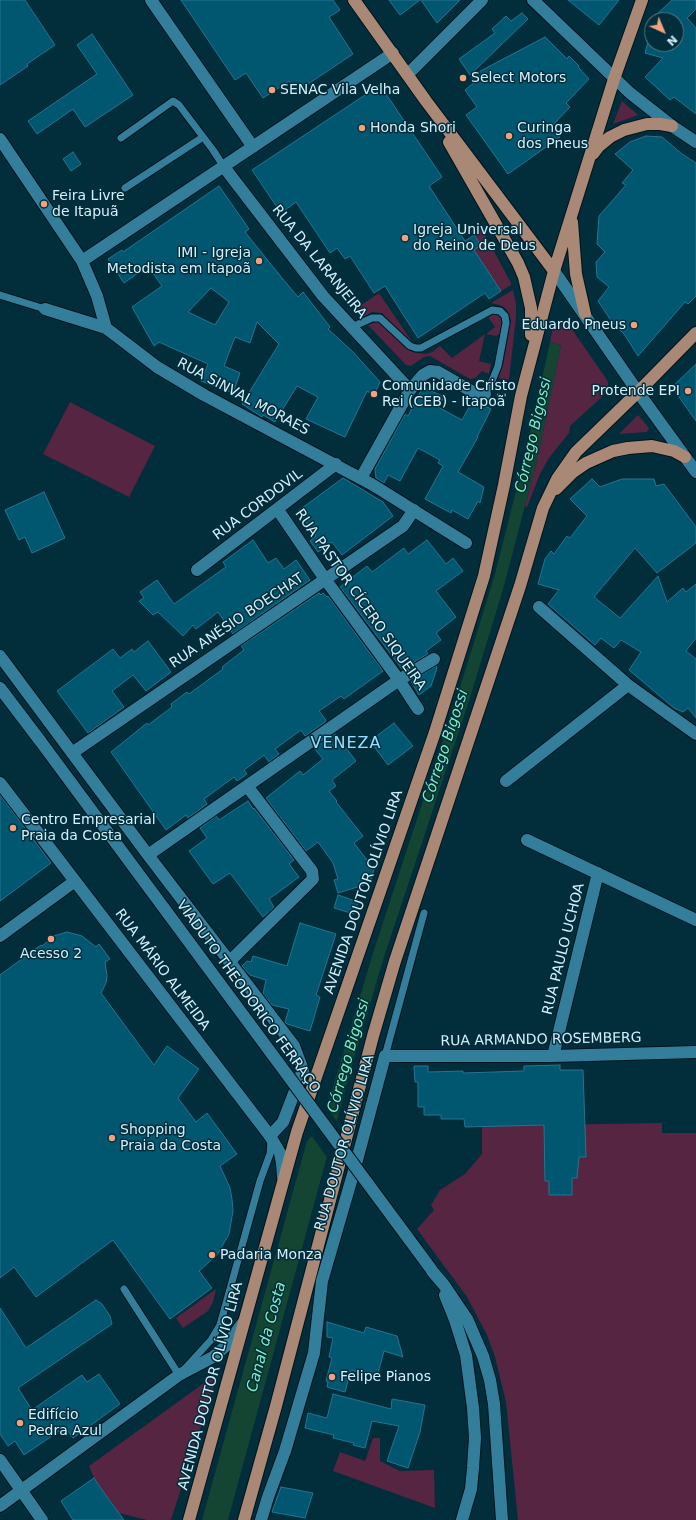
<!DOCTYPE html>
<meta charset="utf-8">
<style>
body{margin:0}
#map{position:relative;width:696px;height:1520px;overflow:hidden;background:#022d3b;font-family:"DejaVu Sans",sans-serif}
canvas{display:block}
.north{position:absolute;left:644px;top:12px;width:40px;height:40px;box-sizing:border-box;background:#022d3b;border:1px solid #567b88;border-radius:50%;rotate:136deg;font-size:11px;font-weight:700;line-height:16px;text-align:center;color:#d3f0fc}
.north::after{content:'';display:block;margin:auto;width:14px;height:18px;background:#f1a17c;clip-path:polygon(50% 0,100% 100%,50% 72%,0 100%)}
</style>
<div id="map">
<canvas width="696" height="1520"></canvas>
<div class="north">N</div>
</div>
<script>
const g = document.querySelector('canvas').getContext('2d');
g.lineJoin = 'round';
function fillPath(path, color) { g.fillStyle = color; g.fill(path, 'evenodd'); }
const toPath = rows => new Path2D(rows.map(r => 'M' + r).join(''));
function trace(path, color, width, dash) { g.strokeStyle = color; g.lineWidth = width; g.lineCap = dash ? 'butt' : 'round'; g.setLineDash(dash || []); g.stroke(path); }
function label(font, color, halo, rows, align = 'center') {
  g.font = font + ' "DejaVu Sans",sans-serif'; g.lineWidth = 3; g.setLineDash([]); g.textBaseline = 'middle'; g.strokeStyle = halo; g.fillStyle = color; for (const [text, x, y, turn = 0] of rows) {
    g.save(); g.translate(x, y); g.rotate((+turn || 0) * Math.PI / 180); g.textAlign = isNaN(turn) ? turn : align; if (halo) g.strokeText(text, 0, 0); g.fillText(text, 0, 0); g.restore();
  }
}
fillPath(toPath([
 [622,101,638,115,613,124],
 [480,225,511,283,511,285,501,291,474,250,480,245,471,231],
 [513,290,516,304,516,317,509,379,505,380,497,377,503,365,511,320,507,310,504,307,500,305,491,303],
 [379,293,413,343,410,343,382,313,372,312,362,318,354,310],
 [493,314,498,314,502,320,500,334,496,336,486,334,495,327,488,317],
 [377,321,381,323,406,348,412,352,426,354,432,352,440,346,452,358,485,334,479,361,491,364,489,374,482,371,475,378,470,379,430,356,424,357,411,366,406,365,368,325],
 [554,321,569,325,605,377,608,382,608,387,604,395,570,426,569,433,549,458,540,474,527,507,525,506,537,460,561,345,550,342],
 [70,402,155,446,129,497,43,454],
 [638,415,649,428,647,432,619,434],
 [662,1123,662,1133,696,1133,696,1520,518,1520,506,1402,495,1357,487,1335,467,1297,417,1229,434,1210,431,1205,440,1190,465,1174,482,1154,482,1126],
 [216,1289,213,1302,208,1311,183,1328,176,1318],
 [211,1378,215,1382,171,1520,147,1520,119,1513,94,1478,89,1466],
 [373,1438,380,1438,380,1461,400,1471,434,1470,435,1508,333,1471,340,1452,365,1461]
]), '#562542');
fillPath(toPath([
 [550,342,561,345,537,460,504,586,469,701,384,957,350,1072,228,1520,202,1520,307,1141,321,1127,373,953,457,697,495,574,525,455]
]), '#144432');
fillPath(toPath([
 [326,1106,338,1123,329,1160,311,1135,320,1126]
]), '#022d3b');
const building = toPath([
 [0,0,25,0,55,45,27,64,28,66,0,85,0,0],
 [181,0,333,0,340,10,329,17,353,54,296,92,289,81,263,98,246,73,235,80,181,0],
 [389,0,420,0,400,15,389,0],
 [421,0,460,0,437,23,421,0],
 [568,0,619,0,599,25,568,0],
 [672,0,696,0,696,9,687,18,696,28,696,114,674,97,670,100,645,77,663,58,645,53,652,27,652,44,676,44,676,20,654,20,655,16,672,0],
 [522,13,528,19,470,75,459,59,495,33,492,29,506,16,511,21,522,13],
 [92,34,133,95,85,127,73,109,37,134,28,121,97,74,77,45,92,34],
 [545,37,567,59,569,56,579,66,578,67,589,79,566,103,570,107,552,126,560,137,508,174,466,115,477,107,465,90,475,82,471,76,545,37],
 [380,85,442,177,429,186,465,241,474,235,481,245,474,250,501,291,489,299,485,293,418,338,385,286,374,293,350,256,345,259,337,248,330,253,296,202,281,213,252,170,380,85],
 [646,136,662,137,682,154,696,163,696,296,688,304,685,302,638,356,624,334,612,322,598,301,609,287,597,277,596,262,605,252,597,244,599,216,626,185,622,183,633,170,615,154,630,142,646,136],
 [73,152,81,164,71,171,63,159,73,152],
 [219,186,249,229,245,232,282,278,298,297,303,292,330,327,328,329,353,352,380,382,374,395,367,391,345,437,306,419,318,397,297,386,275,422,263,415,262,417,242,404,279,344,257,322,250,343,235,337,224,366,240,373,233,393,201,381,208,364,159,342,154,346,132,307,162,286,148,266,124,283,108,259,122,250,123,252,219,186],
 [211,288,229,302,215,325,188,312,211,288],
 [696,364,696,421,672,387,696,364],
 [423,387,444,397,438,407,462,420,473,400,491,409,477,437,478,437,458,472,484,487,480,503,478,501,468,519,452,510,451,513,425,499,443,466,438,463,440,460,418,448,400,481,388,475,384,483,376,478,375,469,405,414,408,416,423,387],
 [343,478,383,502,393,516,342,555,332,542,318,552,310,541,316,536,298,511,343,478],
 [592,479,600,487,622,479,654,479,656,486,664,484,696,527,696,543,657,573,635,548,594,597,620,618,658,576,667,602,683,588,686,592,696,584,696,638,686,651,696,659,696,718,688,708,683,712,674,708,629,670,641,652,621,640,614,648,601,638,595,645,548,604,559,590,538,584,545,559,551,551,554,554,567,536,570,538,587,516,570,499,592,479],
 [44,492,65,538,32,553,25,537,19,540,5,510,44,492],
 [253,540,268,563,276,558,284,569,296,560,310,580,233,634,218,612,196,629,193,625,183,636,158,612,153,615,139,601,144,598,140,592,157,580,174,604,226,567,223,562,253,540],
 [427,540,446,564,453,558,463,571,436,591,456,617,436,633,441,640,426,651,428,654,402,669,340,587,367,566,372,572,404,548,408,554,427,540],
 [319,593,321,595,323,593,327,597,328,596,383,671,344,699,341,696,319,711,326,720,325,722,305,736,301,730,275,749,279,754,269,762,264,755,244,770,247,774,237,781,234,777,204,799,207,804,188,818,186,815,166,830,111,752,147,723,148,725,172,707,171,704,187,692,189,694,223,669,222,667,244,650,241,646,319,593],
 [148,641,171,672,146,691,133,675,112,691,124,707,88,733,57,691,113,649,120,658,132,649,134,652,148,641],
 [436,666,437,668,431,686,419,695,411,681,436,666],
 [394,723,413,746,388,765,370,741,394,723],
 [335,734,356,761,332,780,336,786,329,791,337,801,336,802,363,836,354,843,374,869,370,883,338,893,334,880,338,879,333,863,318,842,306,851,266,798,300,771,303,775,323,759,314,748,335,734],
 [0,795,51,863,0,901,0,795],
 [248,801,253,809,254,808,294,860,289,864,299,877,269,899,274,907,263,917,230,873,213,884,189,851,207,838,200,828,216,816,219,820,248,801],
 [338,895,358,902,354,914,334,908,338,895],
 [300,923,336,934,316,995,320,997,310,1031,287,1024,285,1022,289,1009,272,1005,263,994,266,980,250,975,242,966,247,961,251,962,253,956,287,966,300,923],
 [67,932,82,936,96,947,99,944,110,959,105,962,107,976,106,983,101,993,154,1065,167,1046,199,1069,178,1098,196,1122,207,1113,237,1154,220,1166,230,1188,232,1199,233,1211,229,1234,217,1255,199,1271,212,1288,170,1319,113,1240,36,1297,14,1267,0,1278,0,975,41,945,42,946,54,936,67,932],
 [560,1065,560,1070,583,1070,586,1157,579,1157,577,1178,572,1178,572,1195,549,1195,549,1181,545,1181,544,1125,465,1127,464,1119,441,1119,441,1115,424,1115,424,1107,418,1107,418,1082,415,1082,414,1066,428,1066,428,1072,463,1071,463,1073,524,1071,524,1066,560,1065],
 [96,1300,102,1304,110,1316,112,1324,18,1388,32,1410,82,1375,87,1382,99,1374,120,1404,73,1438,65,1427,24,1455,15,1441,8,1446,0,1434,0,1308,26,1348,96,1300],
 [327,1322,364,1333,366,1327,397,1336,403,1357,384,1351,377,1377,351,1370,345,1392,327,1387,328,1382,326,1381,332,1358,329,1357,333,1338,327,1337,327,1322],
 [333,1394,391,1409,392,1399,425,1405,420,1432,408,1468,387,1461,399,1426,372,1421,365,1448,353,1445,354,1443,333,1438,334,1435,305,1428,308,1413,327,1418,333,1394],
 [94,1478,107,1497,124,1520,73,1520,61,1501,94,1478],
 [281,1487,313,1493,305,1518,272,1512,281,1487]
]);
fillPath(building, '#015770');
trace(building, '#26748f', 1);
const lane = toPath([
 [121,138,173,101,179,105,213,150,224,167],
 [125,188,203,137],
 [0,295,45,309],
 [352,327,372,318,380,318,410,346,416,348,421,348,492,310,500,311,505,316,506,323,498,366,492,381,485,394],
 [385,1056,424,913],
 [124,1289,179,1375,211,1340,220,1325,260,1181,270,1154,271,1141]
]);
const street = toPath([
 [151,0,253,147],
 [408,74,482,0],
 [0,139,82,261,97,296,106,328],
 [224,167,323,296,410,390],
 [82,261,393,53],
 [45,309,106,328,157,367,204,395,373,485,466,543],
 [361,478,410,390,423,375,430,371,438,372,473,392,485,394],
 [278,510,325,579,399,680,418,709],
 [197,570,336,464],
 [539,607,628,685,696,734],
 [0,656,148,855,294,1046,303,1070,283,1122,270,1136],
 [72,753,403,526,414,510],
 [506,781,628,685],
 [527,840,696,920],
 [148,855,399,680,434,659],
 [229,962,313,879,312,871,247,786],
 [553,1056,598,873],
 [0,1460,42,1520],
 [261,1520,268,1497,285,1451,314,1353,322,1281,354,1171,385,1056,553,1056,696,1052]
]);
const secondary = toPath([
 [533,0,630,93,672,126,696,142],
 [554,271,638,392,696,472],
 [0,688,41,742],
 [0,783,270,1136,280,1153,282,1163,283,1177],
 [0,936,75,881],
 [432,1271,444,1285,467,1319,483,1356,490,1380,494,1404,502,1520],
 [445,1295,455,1320,466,1355,473,1408,475,1438,473,1468,471,1489,462,1520],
 [0,1506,179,1375,213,1357,227,1345,242,1324]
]);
const primary = toPath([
 [354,0,426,101,554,271],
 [449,142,518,263,524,277,531,308,531,335],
 [593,154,599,146,610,137,624,130,647,124,660,124,672,126],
 [572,222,576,274,585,314],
 [556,489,573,472,586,463,613,451,628,448,652,446,674,451,685,457],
 [189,1520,297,1132,435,732,484,576,504,485,521,396,554,271,614,79,642,0],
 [244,1520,276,1406,373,1036,395,961,520,586,543,508,557,479,576,452,638,392,696,333]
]);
trace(lane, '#00141c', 9);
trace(street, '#00141c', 14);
trace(secondary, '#00141c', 14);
trace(primary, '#00141c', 14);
trace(toPath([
 [497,395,508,395]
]), '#7598a5', 2.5, [3, 3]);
trace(lane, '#337f9b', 7);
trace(street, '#337f9b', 12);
trace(secondary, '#337f9b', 12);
trace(primary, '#a98976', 12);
const secondaryBridge = toPath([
 [41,742,431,1269]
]);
trace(secondaryBridge, '#00141c', 14, []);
trace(secondaryBridge, '#337f9b', 12);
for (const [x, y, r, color] of [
 [463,78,4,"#f1a17c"],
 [272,90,4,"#f1a17c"],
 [362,128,4,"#f1a17c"],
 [509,136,4,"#f1a17c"],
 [44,204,4,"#f1a17c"],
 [405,238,4,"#f1a17c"],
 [259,261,4,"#f1a17c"],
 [634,325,4,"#f1a17c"],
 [688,391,4,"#f1a17c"],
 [374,394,4,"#f1a17c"],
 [13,828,4,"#f1a17c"],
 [51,939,4,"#f1a17c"],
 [112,1138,4,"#f1a17c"],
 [212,1255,4,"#f1a17c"],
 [332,1377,4,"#f1a17c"],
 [20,1423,4,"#f1a17c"]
]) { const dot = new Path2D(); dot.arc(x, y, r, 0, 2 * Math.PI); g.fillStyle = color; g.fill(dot); trace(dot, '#022d3b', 1.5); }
label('14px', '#d3f0fc', '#022d3b', [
 ["Select Motors",471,78],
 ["SENAC Vila Velha",280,90],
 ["Honda Shori",370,128],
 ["Curinga",517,128],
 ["dos Pneus",517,144],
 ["Feira Livre",52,196],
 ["de Itapuã",52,212],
 ["Igreja Universal",413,230],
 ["do Reino de Deus",413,246],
 ["IMI - Igreja",251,253,"right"],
 ["Metodista em Itapoã",251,269,"right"],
 ["Eduardo Pneus",626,325,"right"],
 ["Comunidade Cristo",382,386],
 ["Rei (CEB) - Itapoã",382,402],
 ["Protende EPI",680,391,"right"],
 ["Centro Empresarial",21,820],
 ["Praia da Costa",21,836],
 ["Acesso 2",51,954,"center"],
 ["Shopping",120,1130],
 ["Praia da Costa",120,1146],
 ["Padaria Monza",220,1255],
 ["Felipe Pianos",340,1377],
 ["Edifício",28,1415],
 ["Pedra Azul",28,1431]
], 'left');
label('14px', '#d3f0fc', '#022d3b', [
 ["RUA DA LARANJEIRA",319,262,51],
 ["RUA SINVAL MORAES",243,397,28],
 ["RUA CORDOVIL",258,505,-37],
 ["RUA PASTOR CÍCERO SIQUEIRA",360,600,55],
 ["RUA ANÉSIO BOECHAT",237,621,-34],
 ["AVENIDA DOUTOR OLÍVIO LIRA",364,892,-71],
 ["RUA PAULO UCHOA",564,949,-76],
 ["RUA MÁRIO ALMEIDA",162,970,53],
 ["VIADUTO THEODORICO FERRAÇO",248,997,54],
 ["RUA ARMANDO ROSEMBERG",541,1040,-1],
 ["RUA DOUTOR OLÍVIO LIRA",345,1143,-74],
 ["AVENIDA DOUTOR OLÍVIO LIRA",211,1386,-75]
]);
label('italic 15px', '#78f3c3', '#022d3b', [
 ["Córrego Bigossi",534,435,-77],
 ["Córrego Bigossi",446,746,-72],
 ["Córrego Bigossi",349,1056,-74],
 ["Canal da Costa",267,1337,-75]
]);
g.letterSpacing = '1px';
label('16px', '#96e1ff', '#022d3b', [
 ["VENEZA",346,744]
]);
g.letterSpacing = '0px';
</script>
